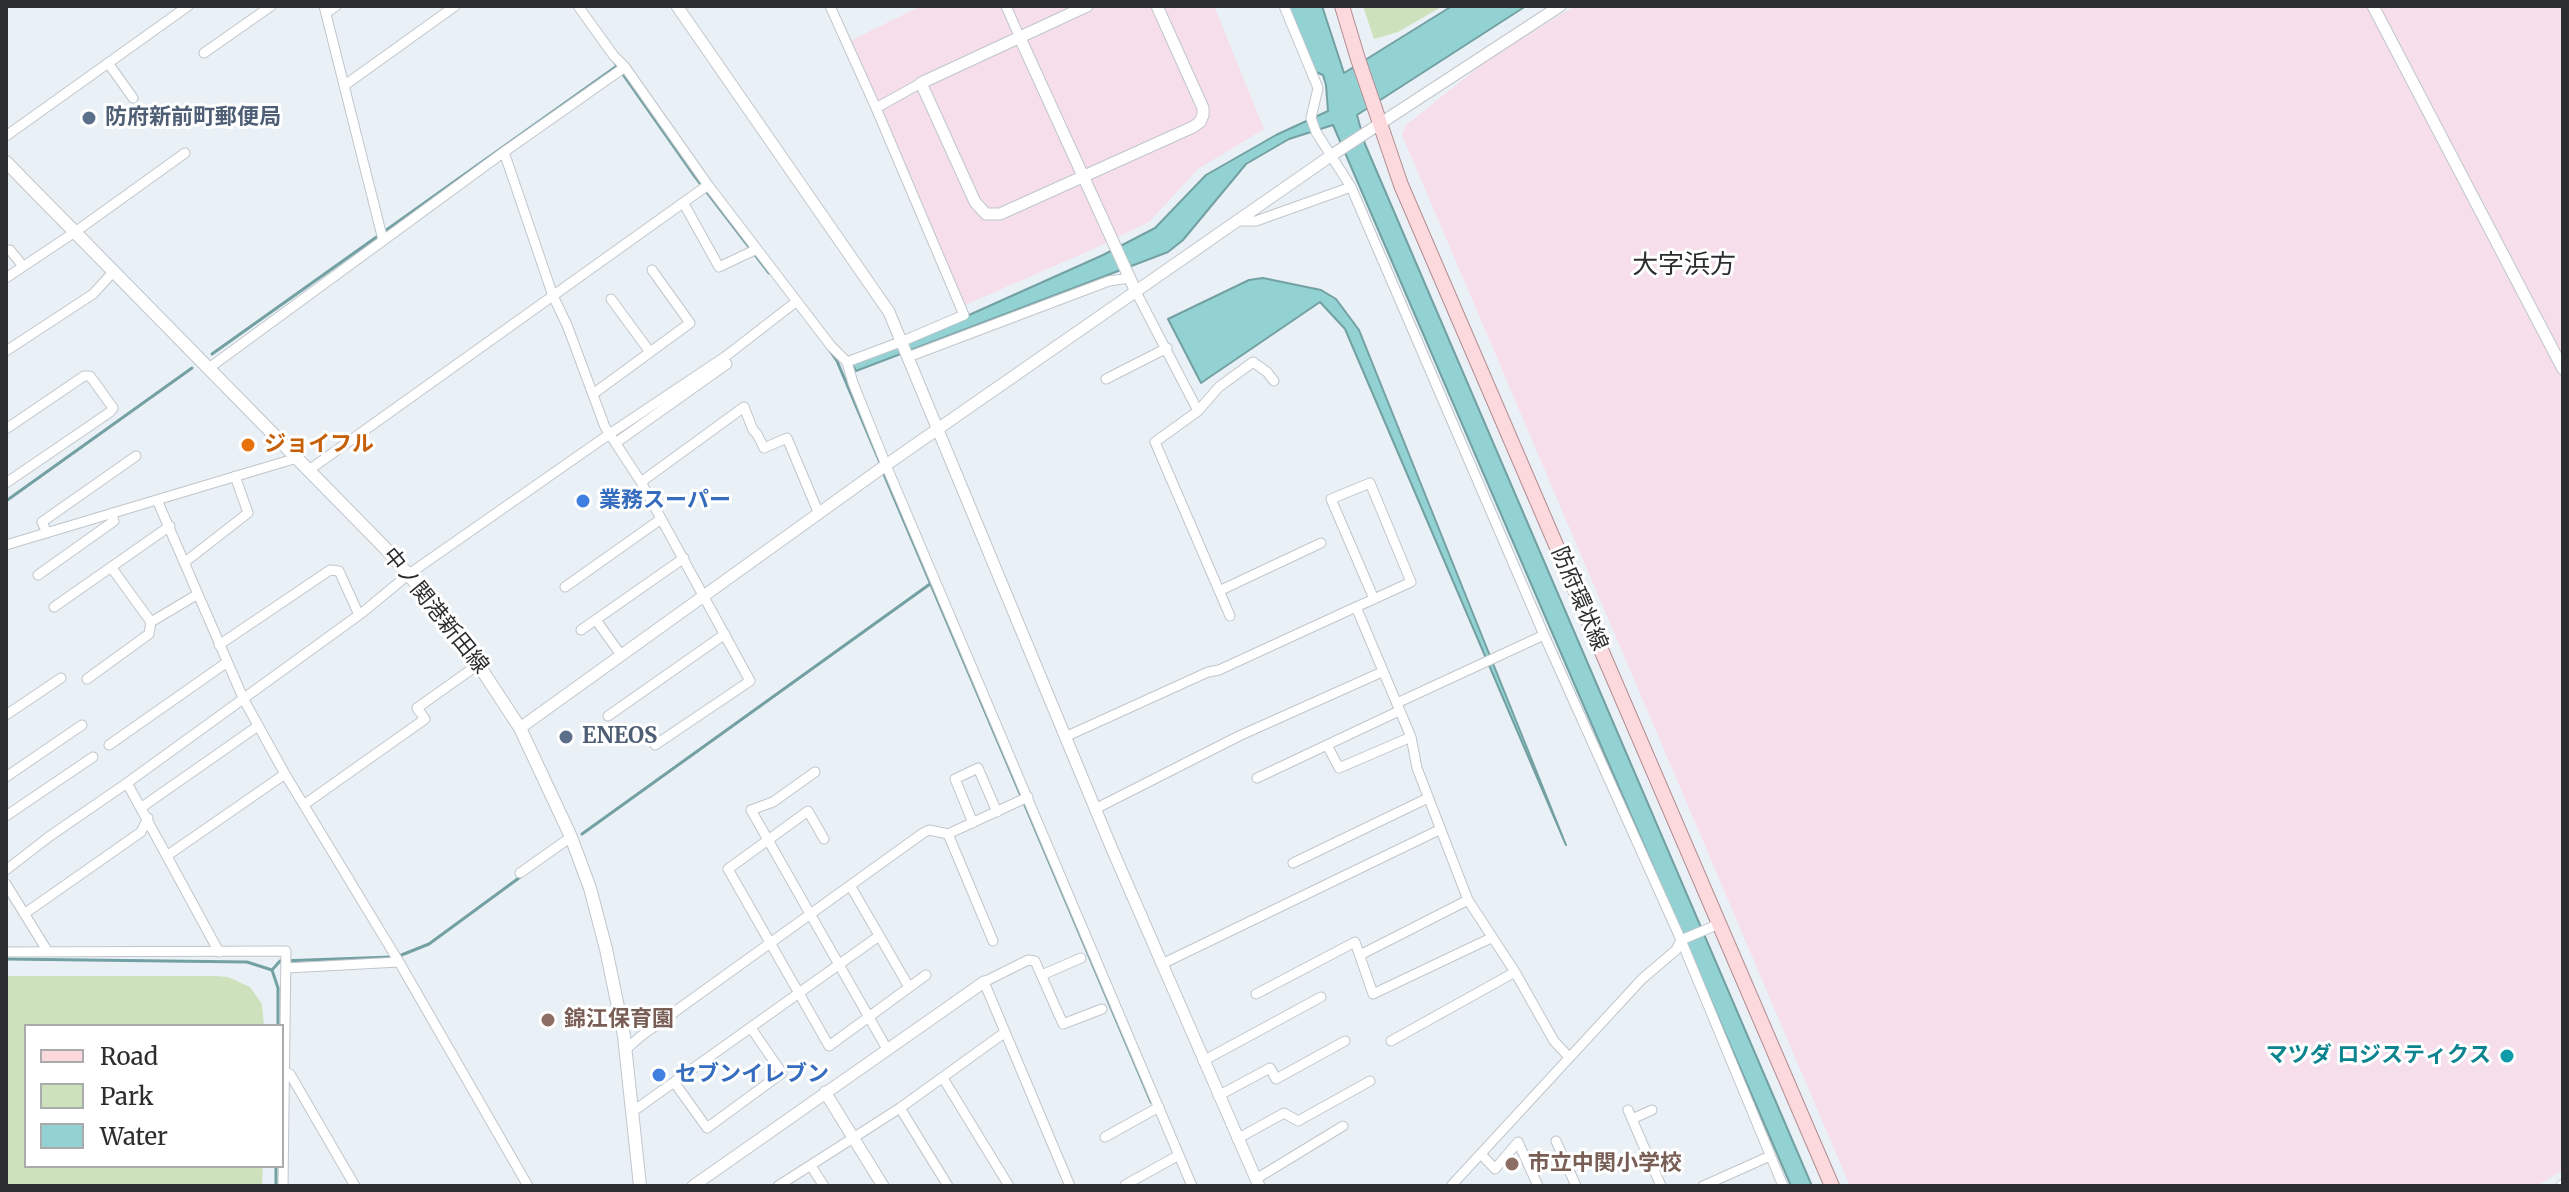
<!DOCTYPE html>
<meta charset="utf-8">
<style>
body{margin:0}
#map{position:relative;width:2569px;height:1192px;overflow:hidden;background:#eaf1f6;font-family:Merriweather,serif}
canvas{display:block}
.frame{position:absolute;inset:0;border:8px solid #2b2d2f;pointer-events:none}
.legend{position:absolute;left:24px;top:1024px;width:260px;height:144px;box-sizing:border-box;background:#fff;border:2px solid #aaabac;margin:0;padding:10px 14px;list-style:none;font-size:24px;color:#2b2d2f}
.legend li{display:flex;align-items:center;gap:16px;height:40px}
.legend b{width:40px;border:2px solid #aaabac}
</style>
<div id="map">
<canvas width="2569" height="1192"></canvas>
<div class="frame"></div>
<ul class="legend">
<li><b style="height:10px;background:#fcd9dd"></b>Road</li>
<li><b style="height:22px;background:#cee1bd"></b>Park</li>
<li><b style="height:22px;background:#92d2d3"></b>Water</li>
</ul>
</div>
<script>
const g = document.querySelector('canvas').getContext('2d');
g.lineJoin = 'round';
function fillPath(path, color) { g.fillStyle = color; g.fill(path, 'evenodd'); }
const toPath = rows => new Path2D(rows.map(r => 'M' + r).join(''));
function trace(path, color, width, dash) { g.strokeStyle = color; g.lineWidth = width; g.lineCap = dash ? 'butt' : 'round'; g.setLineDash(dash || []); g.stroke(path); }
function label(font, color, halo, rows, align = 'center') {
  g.font = font + ' Merriweather,"Noto Sans JP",serif'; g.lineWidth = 6; g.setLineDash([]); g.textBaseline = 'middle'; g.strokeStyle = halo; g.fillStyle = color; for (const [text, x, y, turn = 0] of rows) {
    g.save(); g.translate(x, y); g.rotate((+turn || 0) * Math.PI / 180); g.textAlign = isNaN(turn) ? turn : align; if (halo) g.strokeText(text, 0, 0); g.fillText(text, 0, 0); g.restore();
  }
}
fillPath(toPath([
 [921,6,1214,6,1264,129,1198,169,1149,222,1091,250,965,305,846,43],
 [1575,6,2563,6,2563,1170,2537,1186,1850,1186,1402,135,1405,126,1491,57]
]), '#f6deea');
fillPath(toPath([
 [1363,6,1443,6,1398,32,1374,39],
 [6,976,216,976,228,977,250,987,262,1004,264,1026,26,1026,26,1166,263,1166,262,1186,6,1186]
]), '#cee1bd');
const water = toPath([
 [1288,6,1322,6,1344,73,1452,6,1526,6,1357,115,1365,144,1812,1186,1791,1186,1333,125,1289,139,1246,164,1183,240,1168,252,856,371,851,362,969,315,1103,255,1155,228,1206,175,1276,135,1328,111,1326,85,1323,75,1316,72,1288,6],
 [1263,278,1321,290,1336,299,1359,330,1566,845,1345,329,1320,302,1201,383,1168,319,1249,280,1263,278]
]);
fillPath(water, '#92d2d3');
trace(water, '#73a0a2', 2);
trace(toPath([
 [615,63,693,174,769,273],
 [828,348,837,361,881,465],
 [212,354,617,66],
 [883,472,1021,796],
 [6,501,192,368],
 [1024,803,1151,1102],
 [582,834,930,584],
 [399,956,429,944,523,875],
 [6,959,247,962,272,970],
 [272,970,280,961,392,957],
 [272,970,278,988,278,1026],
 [276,1186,276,1166]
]), '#73a0a2', 3);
const minor = toPath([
 [324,6,383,240],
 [578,6,614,56,625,67,708,185,831,346,847,362,853,383,886,465,1192,1186],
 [830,6,876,108,964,315,903,341,847,362],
 [1006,6,1020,38],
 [1284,6,1318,88,1311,118,1316,132,1351,187,1544,635,1681,940,1783,1186],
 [326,13,336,6],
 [204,53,271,6],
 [108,63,133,98],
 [345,85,455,6],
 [876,108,921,83],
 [6,136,188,6],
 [504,152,553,296,567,325,605,427,641,482,750,681,655,745],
 [684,204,719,267,757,249],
 [1237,221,1256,221,1351,187],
 [10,250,23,266],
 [6,278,75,232,185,153],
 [1136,292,1198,411],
 [611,299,650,352],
 [6,351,93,294,114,271],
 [908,357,1109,281,1130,278],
 [209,368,504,152,625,67],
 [1106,379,1167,348],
 [593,394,690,323,652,270],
 [6,429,84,376,90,376,113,408,110,412,6,483],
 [617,442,727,364],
 [309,470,708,185],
 [641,482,744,407,753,430,757,434,764,448,787,438,819,514],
 [157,500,244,700,285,774,399,962,528,1186],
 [47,533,42,522,136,456],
 [6,545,297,458],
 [185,562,248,513,235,476],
 [111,567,151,622],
 [38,575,114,521,112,513],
 [565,587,661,519],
 [1219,591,1321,543],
 [54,607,170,526],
 [1356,607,1411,737,1417,768,1468,900,1515,972,1554,1041,1569,1057],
 [1230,616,1155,442,1198,411,1219,387,1253,362,1267,372,1274,381],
 [596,620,621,655],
 [581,630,684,558],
 [219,645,330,570,339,571,359,615],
 [87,679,149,634,151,622,198,594],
 [1397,703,1544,635],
 [6,715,61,678],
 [608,716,725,634],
 [1065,737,1208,672,1219,670,1356,607,1374,599,1411,582,1370,483,1331,499,1374,599],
 [109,745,226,663],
 [1327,745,1339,768,1411,737],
 [815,772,773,802,751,810,887,1049],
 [6,777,82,725],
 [1257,778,1399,711],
 [127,783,219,952],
 [305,804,425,719,417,708,479,664],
 [142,807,258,726],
 [1095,809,1239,736,1382,672],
 [6,816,93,757],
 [973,823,955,779,978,768,997,812],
 [948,834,993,941],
 [824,839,808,811,728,869,829,1046,926,975],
 [168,855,285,774],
 [1293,863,1428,798],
 [6,870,50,836,127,783,363,612,409,574,611,433,726,356,797,301],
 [520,873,571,837],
 [6,884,48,952],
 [851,887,909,987],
 [24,914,141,832,148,818],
 [6,952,286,951,283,1186],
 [1360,955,1468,900],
 [1162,964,1439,830],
 [287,968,399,962],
 [1042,975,1081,958],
 [1256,994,1355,942,1373,994,1491,938],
 [1391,1041,1515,972],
 [625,1050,641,1036,923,833,929,830,948,834,1028,797],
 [1203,1061,1321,997],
 [285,1072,290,1074,355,1186],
 [943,1078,1009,1186],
 [674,1082,707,1128,782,1073,751,1028],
 [1218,1096,1270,1068,1276,1079,1345,1041],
 [900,1108,948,1186],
 [1628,1110,1661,1186],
 [632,1112,879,936],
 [1632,1119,1652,1110],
 [1105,1137,1159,1107],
 [1237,1139,1284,1113,1298,1121,1370,1081],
 [1556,1141,1576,1186],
 [1481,1154,1495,1169,1518,1142,1538,1186],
 [811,1166,824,1186],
 [1256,1179,1343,1126],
 [1125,1185,1179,1155],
 [778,1186,900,1108,1004,1033],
 [1070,1186,984,982,1028,960,1035,961,1063,1024,1102,1009],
 [1451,1186,1642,979,1676,950,1681,940,1712,927,1719,921],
 [1703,1186,1770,1156]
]);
const tertiary = toPath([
 [677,6,889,312,1112,849,1259,1186],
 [1087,6,921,83,975,202,986,214,1000,214,1193,127,1200,122,1203,115,1203,108,1157,6],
 [2373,6,2563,369],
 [1020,38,1136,292],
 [520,728,886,465,1332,155,1560,6],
 [825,1092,883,1186],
 [693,1186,984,982],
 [2562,1186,2563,1185]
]);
const secondary = toPath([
 [6,162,386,549,453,626,520,728,571,837,590,888,606,949,624,1036,640,1186]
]);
const primary = toPath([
 [1342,6,1358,59,1401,185,1832,1186]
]);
trace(minor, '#c0c6cc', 11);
trace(tertiary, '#c0c6cc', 13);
trace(secondary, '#c0c6cc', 14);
trace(primary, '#b28d92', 16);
trace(minor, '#fff', 9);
trace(tertiary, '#fff', 11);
trace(secondary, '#fff', 12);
trace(primary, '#fcd9dd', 14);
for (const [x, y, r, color] of [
 [89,118,8,"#5c6f8a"],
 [248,445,8,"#e8710a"],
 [583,501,8,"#3f7fe0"],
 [566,737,8,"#5c6f8a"],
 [548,1020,8,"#8d6e63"],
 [2507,1056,8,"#0f9aa8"],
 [659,1075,8,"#3f7fe0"],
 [1512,1164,8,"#8d6e63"]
]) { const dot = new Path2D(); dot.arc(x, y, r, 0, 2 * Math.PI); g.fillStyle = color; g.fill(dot); trace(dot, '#fff', 3); }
label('bold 22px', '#4e5e75', '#fff', [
 ["防府新前町郵便局",105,118],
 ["ENEOS",582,737]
], 'left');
label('bold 22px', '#c56008', '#fff', [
 ["ジョイフル",264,445]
], 'left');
label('bold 22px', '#366cbe', '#fff', [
 ["業務スーパー",599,501],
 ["セブンイレブン",675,1075]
], 'left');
label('22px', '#2b2d2f', '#fff', [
 ["防府環状線",1579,599,67],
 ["中ノ関港新田線",435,611,51]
]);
label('bold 22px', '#785e54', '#fff', [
 ["錦江保育園",564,1020],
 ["市立中関小学校",1528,1164]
], 'left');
label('bold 22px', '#0d838f', '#fff', [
 ["マツダ ロジスティクス",2491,1056]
], 'right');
label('26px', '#2b2d2f', '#fff', [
 ["大字浜方",1684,266]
]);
</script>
